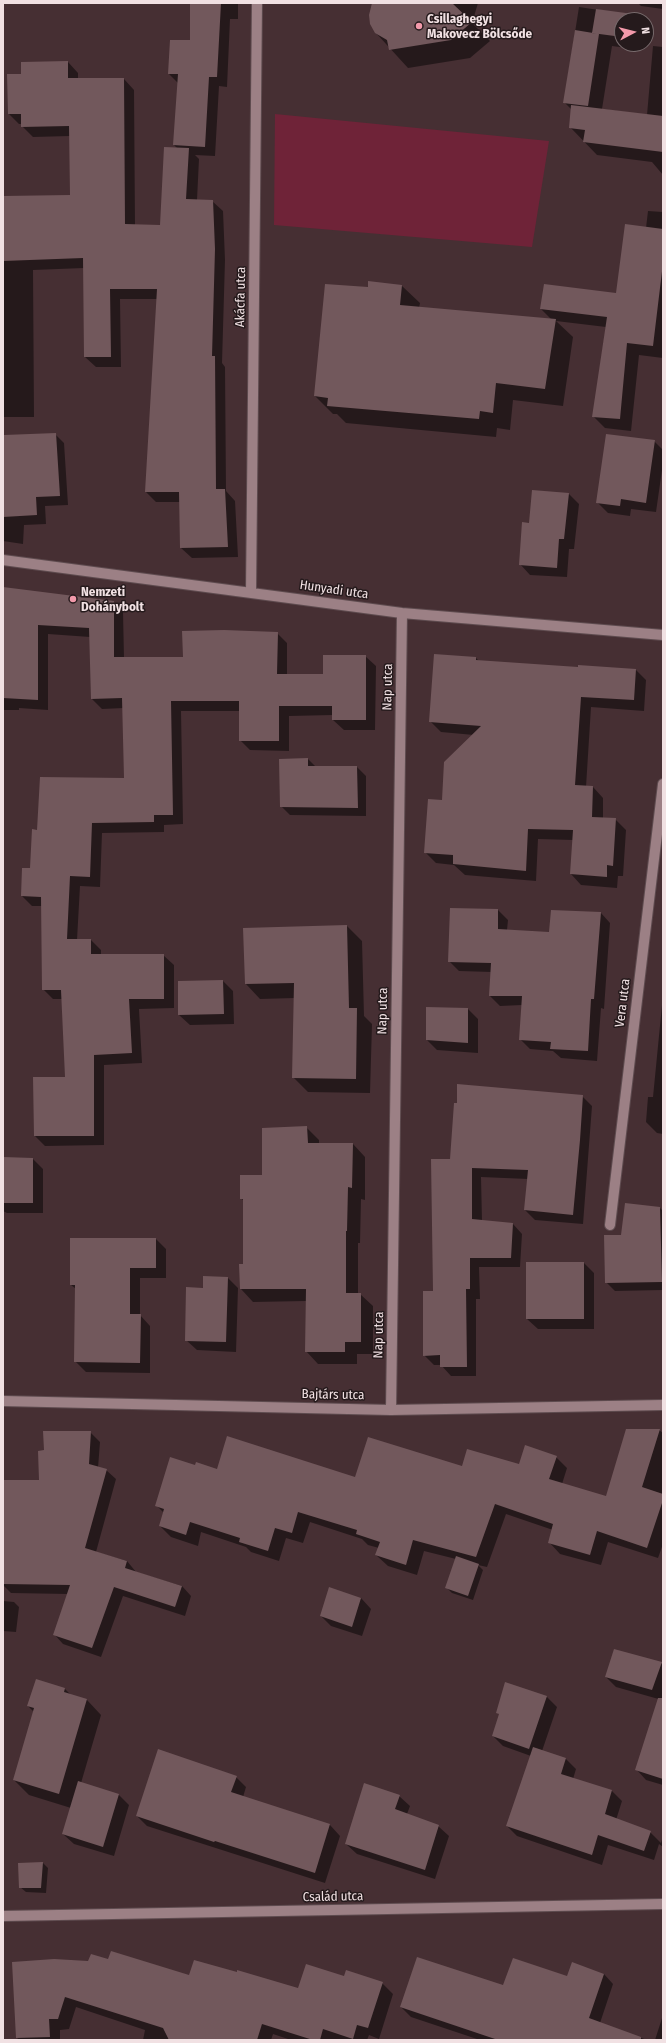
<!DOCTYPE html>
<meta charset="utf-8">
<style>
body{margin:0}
#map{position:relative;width:666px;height:2043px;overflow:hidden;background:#462f33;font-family:"Fira Sans Condensed",sans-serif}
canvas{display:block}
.frame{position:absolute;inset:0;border:4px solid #f1e1e3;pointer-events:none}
.north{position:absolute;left:614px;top:12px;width:40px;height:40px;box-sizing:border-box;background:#251a1c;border:1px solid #776a6c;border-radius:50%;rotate:83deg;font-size:11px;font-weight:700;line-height:16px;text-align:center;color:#f1e1e3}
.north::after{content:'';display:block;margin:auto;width:14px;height:18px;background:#f39aab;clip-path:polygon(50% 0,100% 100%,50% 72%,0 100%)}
</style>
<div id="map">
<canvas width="666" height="2043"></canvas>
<div class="frame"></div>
<div class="north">N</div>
</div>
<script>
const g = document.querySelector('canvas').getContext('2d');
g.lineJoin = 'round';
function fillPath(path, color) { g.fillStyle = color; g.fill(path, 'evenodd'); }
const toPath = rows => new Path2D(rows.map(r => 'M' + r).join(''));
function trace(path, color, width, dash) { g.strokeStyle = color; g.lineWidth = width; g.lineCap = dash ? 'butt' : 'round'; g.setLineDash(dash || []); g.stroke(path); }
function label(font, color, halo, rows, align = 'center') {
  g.font = font + ' "Fira Sans Condensed",sans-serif'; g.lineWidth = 3; g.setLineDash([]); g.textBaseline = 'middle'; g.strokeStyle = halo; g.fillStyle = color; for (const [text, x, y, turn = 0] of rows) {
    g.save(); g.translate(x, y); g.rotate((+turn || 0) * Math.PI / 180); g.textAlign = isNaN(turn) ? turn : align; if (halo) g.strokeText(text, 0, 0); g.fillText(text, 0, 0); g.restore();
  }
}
fillPath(toPath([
 [275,114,549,141,532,247,274,225]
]), '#6f2338');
fillPath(toPath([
 [191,3,238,3,238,19,230,19,227,87,219,86,215,156,195,155,199,159,197,200,212,201,223,211,225,260,222,363,225,367,226,491,235,501,238,557,192,558,181,548,180,502,156,502,146,492,158,299,120,299,121,367,96,367,85,357,84,268,33,270,34,417,3,417,3,197,71,196,70,136,33,137,22,126,22,124,19,124,9,114,22,75,68,62,78,73,78,79,124,79,134,90,135,226,161,226,177,148,174,145,178,83,169,74,191,41],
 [375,3,478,3,472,23,490,41,470,58,408,68,376,33],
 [533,3,585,3,534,4],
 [638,3,663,3,663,9,641,6],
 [579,7,632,15,637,20,622,20,622,44,643,44,642,50,612,46,602,109,647,115,653,46,663,47,663,175,652,162,597,155,570,127,572,110,564,102],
 [648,211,663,212,663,358,639,355,631,431,605,428,593,416,606,327,556,321,573,337,563,406,513,400,510,430,497,428,496,437,346,423,337,414,333,414,315,396,369,289,402,286,420,303,419,308,552,320,541,309,617,294,646,228],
 [55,434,64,443,68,505,45,506,46,524,24,525,23,544,3,541,3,453],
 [654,441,663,450,663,463,656,512,631,509,630,516,608,513,597,502],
 [569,494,579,504,574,549,569,549,567,577,530,575,520,564,530,524],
 [3,588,113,602,123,612,124,658,184,658,277,633,287,643,287,675,324,675,365,656,376,666,375,730,344,730,333,720,333,715,289,716,289,751,250,750,240,740,240,711,181,711,183,824,164,825,164,832,102,833,100,887,80,886,77,940,91,940,101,950,101,955,163,955,174,965,174,1008,139,1009,142,1063,104,1065,104,1145,45,1146,35,1136,66,1078,62,999,53,999,43,989,42,906,32,906,22,896,31,869,38,831,125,779,124,708,102,709,92,699,90,637,48,634,48,710,19,708,19,710,3,710],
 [476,658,479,661,579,668,636,670,646,680,644,711,591,707,586,787,593,787,603,798,603,819,615,819,626,830,623,876,618,876,617,888,581,885,571,874,573,840,538,839,536,881,465,875,454,865,436,863,425,852,443,801,474,735,441,732,430,721],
 [308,759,316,767,357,767,366,776,366,816,290,815,281,806],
 [498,910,508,920,507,930,550,933,601,913,610,923,604,1009,601,1008,597,1061,561,1058,553,1051,530,1049,520,1039,522,1005,500,1006,490,996,492,972,459,971,449,961],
 [347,926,362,941,364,1016,372,1024,370,1093,308,1092,293,1077,295,998,260,999,246,984],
 [223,981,233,991,234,1024,190,1025,179,1015],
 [663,995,663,1134,657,1133,646,1122,648,1097,653,1097],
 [427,1008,468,1009,478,1019,478,1053,437,1050,427,1040],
 [582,1096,592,1106,583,1224,535,1220,525,1210,528,1179,481,1177,482,1221,513,1224,522,1234,520,1267,479,1267,480,1299,476,1299,476,1376,451,1376,441,1365,434,1365,424,1355,434,1292,450,1160],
 [306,1127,319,1140,319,1144,353,1144,365,1157,365,1200,361,1199,360,1243,358,1243,358,1294,360,1294,373,1306,373,1354,357,1354,357,1364,318,1364,306,1351,306,1301,253,1302,241,1289,240,1265,244,1265,244,1201,241,1198,263,1176],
 [3,1158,33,1159,43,1169,43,1213,7,1213,3,1211],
 [660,1208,663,1211,663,1290,615,1291,606,1282,622,1236],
 [156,1239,166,1249,166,1278,140,1278,140,1315,150,1326,150,1373,86,1372,75,1361,76,1289,71,1285],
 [584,1263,594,1273,594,1329,538,1329,527,1319],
 [228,1278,238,1288,236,1352,197,1350,186,1340,204,1289],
 [659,1430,663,1433,663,1544,658,1558,608,1542,601,1565,560,1554,549,1542,553,1530,506,1514,487,1567,478,1565,483,1570,473,1600,452,1593,447,1588,456,1559,424,1551,417,1575,388,1566,376,1555,379,1548,368,1545,362,1539,310,1522,303,1543,286,1538,279,1561,251,1552,246,1547,201,1532,198,1546,171,1537,160,1526,164,1513,156,1505,196,1466,218,1470,356,1479,463,1467,519,1466,556,1457,567,1468,562,1484,607,1497],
 [90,1432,100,1442,98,1468,106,1470,116,1479,96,1552,127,1561,136,1572,182,1586,191,1596,185,1616,123,1596,101,1657,63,1644,54,1634,68,1594,11,1593,3,1585,3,1481,40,1481,45,1451],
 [361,1598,371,1609,362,1636,331,1626,321,1616],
 [3,1601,14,1602,19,1607,16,1632,3,1631],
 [661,1663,663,1665,662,1700,616,1687,606,1677],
 [65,1689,71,1695,87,1700,101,1715,81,1783,119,1795,129,1805,114,1856,74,1844,63,1834,71,1808,29,1795,14,1780,34,1712,28,1706],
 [547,1697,557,1707,542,1751,566,1759,576,1769,573,1779,612,1791,622,1801,616,1820,650,1832,661,1843,663,1836,663,1847,659,1844,654,1860,608,1845,602,1865,517,1836,507,1826,531,1756,503,1746,493,1736,500,1715,497,1712],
 [663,1719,663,1785,646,1780,636,1769],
 [236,1777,246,1787,243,1797,330,1825,340,1836,325,1883,147,1826,137,1816],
 [399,1796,410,1806,407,1814,438,1826,449,1836,435,1879,357,1854,346,1844],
 [43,1863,48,1868,46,1893,26,1892,20,1887],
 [109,1961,190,1977,298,1990,345,1977,382,1983,393,1994,379,2039,369,2035,367,2040,291,2040,273,2034,271,2040,143,2040,145,2030,76,2007,69,2029,60,2030,60,2040,20,2040,17,2038,89,1962],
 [604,1974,613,1984,600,2023,647,2040,480,2040,411,2017,401,2007,504,1987,568,1977],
 [663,2015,663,2040,655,2040]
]), '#0007');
fillPath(toPath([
 [190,3,221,3,217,77,209,77,205,147,173,145,178,74,168,74,170,40,190,40],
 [372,3,452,3,472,22,451,40,389,50,387,40,375,33,370,24,369,15],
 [596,9,633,14,632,20,622,20,622,37,592,33],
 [575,30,599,34,588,106,563,103],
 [68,61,68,78,124,78,125,224,160,225,164,147,189,148,186,199,213,200,215,249,212,356,215,356,216,489,225,489,228,547,180,548,179,492,145,492,157,289,110,289,111,357,84,357,83,258,3,261,3,196,70,195,69,126,21,127,21,114,8,114,7,74,21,74,21,62],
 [571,105,663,116,663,152,583,142,585,130,569,128],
 [625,224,663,229,663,263,653,346,627,343,620,419,592,417,607,317,540,309,544,284,616,293],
 [368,281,402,285,400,305,556,319,545,389,496,383,493,413,480,411,479,419,327,406,328,398,314,396,325,284,368,287],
 [56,433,60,496,36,497,37,515,3,517,4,435],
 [606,434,655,440,646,503,621,499,620,506,596,503],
 [532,490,569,493,564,539,559,539,557,568,519,565,522,522,529,523],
 [3,587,114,601,114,657,183,657,182,631,224,630,278,632,277,674,323,674,323,655,366,655,366,720,332,720,332,706,279,706,279,741,239,741,239,701,171,701,173,815,154,815,154,822,92,823,90,877,70,876,67,939,91,939,91,954,164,954,164,999,129,999,132,1053,94,1055,94,1136,34,1136,33,1077,65,1077,61,990,42,990,41,897,21,896,22,868,30,868,32,829,37,830,40,777,124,778,122,698,91,699,89,628,38,625,38,700,3,698],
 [434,654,476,657,476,660,578,667,578,665,636,669,634,700,581,697,575,785,593,786,592,817,616,818,613,866,607,865,607,877,570,874,573,830,528,829,526,871,453,864,453,855,424,853,428,799,442,800,444,762,481,726,429,722],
 [308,758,308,766,357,766,358,808,280,807,279,759],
 [450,908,498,909,498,929,549,932,551,910,601,912,594,999,591,999,588,1051,550,1049,551,1042,519,1040,522,996,489,996,491,963,448,962],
 [347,925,349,1008,357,1008,356,1079,292,1078,294,983,245,984,243,928],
 [223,980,224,1014,178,1015,178,981],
 [426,1007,468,1008,468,1043,426,1040],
 [457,1084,583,1095,580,1140,573,1215,524,1210,528,1170,472,1168,472,1219,513,1223,511,1258,470,1258,470,1289,466,1289,467,1367,440,1367,440,1355,423,1356,423,1291,433,1291,431,1159,450,1159,454,1103,457,1103],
 [307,1126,308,1143,353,1143,352,1188,348,1187,347,1231,346,1231,346,1293,361,1293,361,1342,345,1342,345,1352,305,1352,306,1289,240,1289,239,1264,243,1264,243,1199,240,1199,240,1175,262,1175,262,1128],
 [3,1157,33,1158,33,1203,3,1203],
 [625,1203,660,1207,662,1282,605,1283,604,1235,621,1235],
 [70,1238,156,1238,156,1268,130,1268,130,1314,141,1314,140,1363,74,1362,75,1285,70,1285],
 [526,1262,584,1262,584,1319,526,1319],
 [203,1276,228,1277,226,1342,185,1341,186,1287,203,1288],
 [626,1429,660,1429,642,1487,663,1494,663,1500,647,1548,597,1531,590,1555,548,1543,553,1524,495,1504,476,1557,413,1540,406,1565,375,1555,380,1542,356,1534,357,1530,298,1512,292,1533,275,1528,268,1551,239,1542,240,1538,190,1522,186,1535,159,1526,164,1509,155,1506,170,1457,195,1465,196,1462,217,1469,227,1436,355,1477,368,1437,462,1466,467,1449,519,1464,525,1445,557,1456,549,1479,606,1496],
 [43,1431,91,1431,89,1464,107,1469,85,1548,127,1561,125,1568,182,1586,175,1607,114,1587,92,1648,53,1635,70,1585,3,1584,3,1480,39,1480,38,1451,44,1450],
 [456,1556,479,1564,468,1596,445,1588],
 [329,1587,361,1598,352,1627,320,1616],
 [614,1649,662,1662,652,1690,605,1677],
 [36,1679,65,1688,64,1692,87,1699,59,1794,13,1780,34,1708,27,1706],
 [505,1682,547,1696,529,1749,492,1736,499,1714,496,1713],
 [658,1698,663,1698,663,1779,635,1770],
 [533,1747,566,1758,561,1774,612,1790,605,1814,651,1831,644,1851,598,1835,592,1855,506,1826],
 [158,1749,237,1776,231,1792,330,1824,315,1873,215,1841,214,1842,136,1816],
 [78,1781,119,1794,103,1847,62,1834],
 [364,1783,400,1795,395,1809,439,1825,425,1870,345,1844],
 [43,1862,41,1888,19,1888,18,1863],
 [111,1951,189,1975,194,1960,237,1972,237,1970,298,1988,306,1964,344,1976,346,1970,383,1982,368,2028,357,2025,353,2039,323,2029,320,2040,313,2040,262,2024,257,2040,169,2040,163,2028,65,1997,58,2019,49,2019,50,2037,16,2038,12,1962,54,1959,88,1961,91,1954,108,1959],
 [417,1957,503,1985,513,1958,567,1976,572,1962,604,1974,589,2018,641,2037,641,2040,498,2040,400,2007]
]), '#72585c');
const minor = toPath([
 [3,560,402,613,663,635],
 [251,592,257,3],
 [610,1225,663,784],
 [3,1401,391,1410,663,1405],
 [391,1410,402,613],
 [3,1916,663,1904]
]);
trace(minor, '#5e4b4f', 12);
trace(minor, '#9c8085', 10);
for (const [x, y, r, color] of [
 [419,26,4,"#f39aab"],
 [73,599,4,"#f39aab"]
]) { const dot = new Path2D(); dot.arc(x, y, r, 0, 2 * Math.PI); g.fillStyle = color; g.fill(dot); trace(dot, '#251a1c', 1.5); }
label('bold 13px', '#f1e1e3', '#251a1c', [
 ["Csillaghegyi",427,19],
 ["Makovecz Bölcsőde",427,34],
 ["Nemzeti",81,592],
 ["Dohánybolt",81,607]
], 'left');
label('13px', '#f1e1e3', '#251a1c', [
 ["Akácfa utca",241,297,-89],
 ["Hunyadi utca",334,590,8],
 ["Nap utca",388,687,-89],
 ["Vera utca",623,1003,-83],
 ["Nap utca",383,1011,-89],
 ["Nap utca",379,1335,-89],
 ["Bajtárs utca",333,1395,1],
 ["Család utca",333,1897,-1]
]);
</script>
